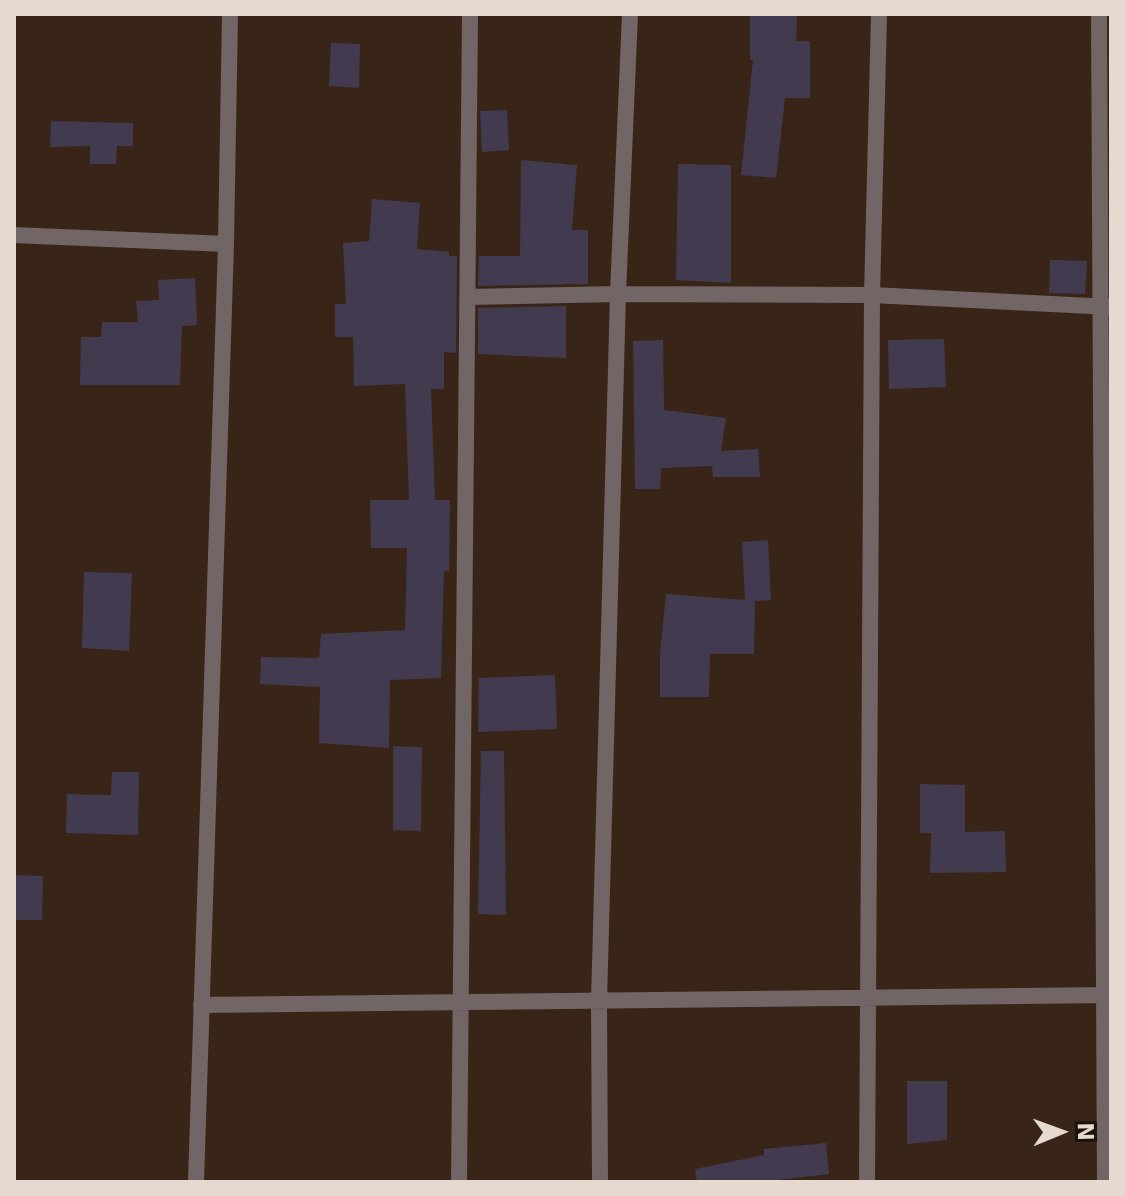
<!DOCTYPE html>
<style>
body{margin:0}
#map{position:relative;width:1125px;height:1196px;overflow:hidden;background:#392518;font-family:"DejaVu Sans",sans-serif}
canvas{display:block}
.frame{position:absolute;inset:0;border:16px solid #e6d9d0;pointer-events:none}
.north{position:absolute;left:1021px;top:1092px;width:80px;height:80px;-webkit-text-stroke:6px #1a110b;paint-order:stroke;rotate:89deg;font-size:22px;font-weight:700;line-height:32px;text-align:center;color:#e6d9d0}
.north::after{content:'';display:block;margin:auto;width:28px;height:36px;background:#e6d9d0;clip-path:polygon(50% 0,100% 100%,50% 72%,0 100%)}
</style>
<div id="map">
<canvas width="1125" height="1196"></canvas>
<div class="frame"></div>
<div class="north">N</div>
</div>
<script>
const g = document.querySelector('canvas').getContext('2d');
g.lineJoin = 'round';
function fillPath(path, color) { g.fillStyle = color; g.fill(path, 'evenodd'); }
const toPath = rows => new Path2D(rows.map(r => 'M' + r).join(''));
function trace(path, color, width, dash) { g.strokeStyle = color; g.lineWidth = width; g.lineCap = dash ? 'butt' : 'round'; g.setLineDash(dash || []); g.stroke(path); }
fillPath(toPath([
 [750,15,797,15,796,41,810,41,810,98,785,98,776,178,741,175,753,60,750,60],
 [331,43,360,44,359,88,329,86],
 [507,110,509,150,482,152,480,111],
 [51,121,133,123,133,146,117,146,116,164,90,164,90,146,50,147],
 [521,160,577,165,572,230,588,230,588,284,478,286,479,256,520,256],
 [678,164,731,165,731,283,676,280],
 [372,199,420,203,417,249,449,252,449,256,457,256,456,353,444,352,444,389,431,389,435,500,450,500,449,571,444,571,441,678,390,680,389,748,319,743,320,687,260,684,261,657,319,658,321,634,405,630,407,548,371,548,370,500,409,500,405,384,354,386,353,337,335,337,335,304,346,304,343,243,369,241],
 [1050,260,1087,261,1085,294,1049,293],
 [195,278,197,325,182,326,180,385,80,385,81,337,101,337,102,322,138,322,136,301,159,300,158,280],
 [566,306,566,358,478,354,478,308],
 [944,339,946,387,889,389,888,340],
 [663,340,664,410,726,418,721,451,758,449,760,477,713,477,712,466,661,468,660,489,635,489,633,341],
 [768,540,771,600,755,601,754,654,710,654,709,697,660,697,660,654,666,594,745,600,742,542],
 [84,572,132,573,129,651,82,648],
 [555,675,557,729,478,732,479,678],
 [393,746,422,747,421,831,393,830],
 [481,751,504,751,506,915,478,914],
 [112,772,139,772,138,835,66,833,67,794,111,795],
 [920,784,965,785,965,832,1005,831,1006,872,930,873,931,833,920,833],
 [14,875,43,876,42,920,14,920],
 [907,1081,947,1081,947,1140,907,1144],
 [826,1143,829,1174,761,1182,697,1182,695,1169,764,1155,764,1149]
]), '#423a4f');
trace(toPath([
 [1099,14,1105,1182],
 [14,235,226,244],
 [468,297,618,294,872,295,1111,307],
 [201,1005,1111,995],
 [196,1182,226,244,230,14],
 [459,1182,470,14],
 [600,1182,599,1002,618,294,630,14],
 [867,1182,872,295,879,14]
]), '#726566', 16);
</script>
